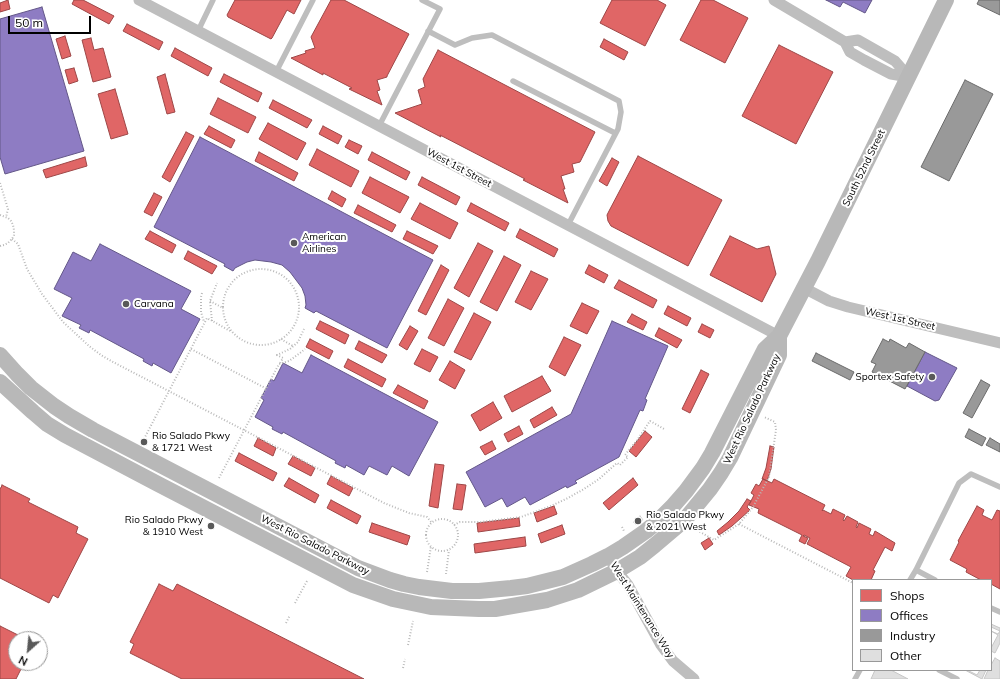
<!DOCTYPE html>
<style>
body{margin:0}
#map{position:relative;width:1000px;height:679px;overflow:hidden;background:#fff;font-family:Mulish,sans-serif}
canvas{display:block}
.legend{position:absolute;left:852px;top:579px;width:140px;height:92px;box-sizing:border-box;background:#fff;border:1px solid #999;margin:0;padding:5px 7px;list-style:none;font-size:12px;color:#000}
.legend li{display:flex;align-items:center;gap:8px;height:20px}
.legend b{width:20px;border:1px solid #999}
.north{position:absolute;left:8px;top:631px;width:40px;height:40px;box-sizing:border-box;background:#fff;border:1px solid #999;border-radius:50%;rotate:207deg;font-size:11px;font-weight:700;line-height:16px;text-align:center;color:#000}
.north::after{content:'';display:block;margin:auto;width:14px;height:18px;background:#595959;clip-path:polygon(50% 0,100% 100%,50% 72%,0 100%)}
.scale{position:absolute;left:8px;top:16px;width:83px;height:18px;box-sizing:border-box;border:2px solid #000;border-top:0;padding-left:5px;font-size:12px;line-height:14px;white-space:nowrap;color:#000;-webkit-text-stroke:3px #fff;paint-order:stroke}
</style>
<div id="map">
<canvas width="1000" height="679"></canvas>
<ul class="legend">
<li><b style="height:11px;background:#e06666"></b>Shops</li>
<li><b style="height:11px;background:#8e7cc3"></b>Offices</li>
<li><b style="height:11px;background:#999"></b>Industry</li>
<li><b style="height:11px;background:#dfdfdf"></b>Other</li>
</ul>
<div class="north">N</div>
<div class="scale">50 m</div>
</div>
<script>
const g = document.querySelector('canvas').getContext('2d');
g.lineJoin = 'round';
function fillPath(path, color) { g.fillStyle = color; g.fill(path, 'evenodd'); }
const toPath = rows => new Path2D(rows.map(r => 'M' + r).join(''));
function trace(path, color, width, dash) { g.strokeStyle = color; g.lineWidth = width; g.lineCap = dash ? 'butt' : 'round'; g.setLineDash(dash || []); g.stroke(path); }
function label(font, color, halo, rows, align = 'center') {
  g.font = font + ' Mulish,sans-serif'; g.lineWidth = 4; g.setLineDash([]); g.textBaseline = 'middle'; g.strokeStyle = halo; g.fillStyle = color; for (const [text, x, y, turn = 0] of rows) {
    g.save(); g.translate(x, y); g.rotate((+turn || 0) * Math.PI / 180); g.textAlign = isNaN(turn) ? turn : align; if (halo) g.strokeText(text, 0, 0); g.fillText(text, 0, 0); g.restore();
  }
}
const shops = toPath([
 [8,0,10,9,0,12,0,3,8,0],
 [74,0,83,0,114,16,109,24,72,4,74,0],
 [235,0,301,0,294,14,287,10,272,38,271,39,228,17,227,15,235,0],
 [331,0,344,0,409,34,387,76,387,77,377,80,380,90,377,91,382,105,349,89,352,88,323,73,323,75,291,58,306,53,305,51,315,48,311,37,331,0],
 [612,0,657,0,666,5,645,46,600,23,612,0],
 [701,0,713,0,748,18,725,63,680,40,701,0],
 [127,24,163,42,159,50,123,31,127,24],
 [65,36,71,56,62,59,56,39,65,36],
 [91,38,94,50,103,48,111,77,93,82,82,40,91,38],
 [604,39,628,52,624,60,600,47,604,39],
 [779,45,833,72,796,144,742,116,779,45],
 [175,48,212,68,208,76,171,56,175,48],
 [438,50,595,132,580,162,572,164,574,172,561,176,565,189,563,189,568,203,523,180,525,179,440,135,441,137,395,113,422,104,418,90,425,87,423,79,438,50],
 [74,68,78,81,69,84,65,70,74,68],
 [165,74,175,112,167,114,157,77,165,74],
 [224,74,262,93,258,102,220,82,224,74],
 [115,89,128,134,111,139,98,94,115,89],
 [218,98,256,117,248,133,210,114,218,98],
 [273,100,312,120,307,128,269,108,273,100],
 [268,123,306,143,297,160,259,139,268,123],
 [209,126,235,140,231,148,204,134,209,126],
 [323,126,342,136,338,144,319,134,323,126],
 [186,132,194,136,170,182,162,177,186,132],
 [349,140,362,146,358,154,345,147,349,140],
 [317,149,359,171,351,187,309,165,317,149],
 [259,152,298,173,294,181,255,161,259,152],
 [372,152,410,172,406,180,368,160,372,152],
 [638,156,722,200,688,266,611,226,608,221,607,215,609,211,638,156],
 [85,157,87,166,46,178,43,170,85,157],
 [612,158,619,162,607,186,599,181,612,158],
 [370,177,409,197,400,213,362,193,370,177],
 [422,177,460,197,456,205,418,185,422,177],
 [332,191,346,199,342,207,328,199,332,191],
 [154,193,162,197,152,216,144,212,154,193],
 [420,203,458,223,450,239,411,219,420,203],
 [471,203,509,223,505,231,467,211,471,203],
 [358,205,396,225,392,232,354,213,358,205],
 [520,229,558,249,554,257,516,237,520,229],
 [150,231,176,245,172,253,145,239,150,231],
 [407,231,438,246,433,254,403,239,407,231],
 [730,236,757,249,769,246,776,274,762,302,710,275,730,236],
 [478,243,493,251,469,297,454,288,478,243],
 [188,251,217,266,212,274,184,259,188,251],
 [504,256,521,265,497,311,480,302,504,256],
 [441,265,449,270,426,315,418,311,441,265],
 [589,265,608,275,604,283,585,273,589,265],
 [531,271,548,279,531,310,515,302,531,271],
 [619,280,657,300,653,308,614,288,619,280],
 [448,299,464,308,444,346,428,338,448,299],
 [582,303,599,311,587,334,570,326,582,303],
 [668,306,691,318,687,326,664,314,668,306],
 [474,313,491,322,471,360,454,352,474,313],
 [632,314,647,322,643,330,627,322,632,314],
 [320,321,349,335,345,344,316,329,320,321],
 [702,324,714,330,710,338,698,332,702,324],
 [410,326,418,331,407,350,399,345,410,326],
 [659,328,682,340,677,348,655,336,659,328],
 [564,337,581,345,565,376,549,367,564,337],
 [310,339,333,351,329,359,306,347,310,339],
 [359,341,387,355,382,363,355,349,359,341],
 [422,349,438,357,430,372,414,364,422,349],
 [348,359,386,379,382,387,344,367,348,359],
 [450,361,465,370,455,389,439,380,450,361],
 [701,370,709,374,690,413,682,409,701,370],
 [542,376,551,391,512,412,504,396,542,376],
 [398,385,428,401,424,409,393,393,398,385],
 [493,402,502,418,480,431,471,415,493,402],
 [552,407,557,415,534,428,530,420,552,407],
 [519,426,523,434,508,442,504,434,519,426],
 [645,431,652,437,636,457,629,451,645,431],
 [258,438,276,448,273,456,254,446,258,438],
 [492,441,496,449,485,455,480,447,492,441],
 [770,446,774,447,773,454,771,469,767,481,763,479,762,479,766,468,770,446],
 [239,453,277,473,273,481,235,461,239,453],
 [293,456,315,468,311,476,288,464,293,456],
 [435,464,444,465,438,508,429,506,435,464],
 [331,476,353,488,349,496,327,484,331,476],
 [289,478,319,495,315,503,284,486,289,478],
 [633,478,638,485,609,510,603,503,633,478],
 [763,479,772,483,774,479,825,505,822,511,823,510,831,514,833,509,845,515,843,520,844,521,847,516,858,522,856,527,857,528,859,523,871,529,869,534,873,536,875,531,895,543,892,551,885,547,873,570,875,571,871,580,853,580,846,576,851,567,807,544,810,538,804,535,803,536,808,538,805,544,799,541,802,535,758,513,759,509,749,505,754,495,751,493,756,484,759,486,763,479],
 [457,484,466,485,462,510,453,509,457,484],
 [2,485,30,499,28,502,78,527,76,533,88,539,58,598,53,595,49,603,0,578,0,488,1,488,2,485],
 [747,499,751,501,747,507,750,510,732,526,719,535,717,531,728,522,739,511,747,499],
 [331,500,361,516,357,524,327,508,331,500],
 [554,506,557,514,537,522,534,513,554,506],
 [977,506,984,510,982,515,992,520,997,510,1000,511,1000,589,991,584,991,580,981,580,966,572,967,569,950,560,959,542,958,541,977,506],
 [519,518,520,526,478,532,477,523,519,518],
 [372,523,410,536,407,545,369,532,372,523],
 [562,525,565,534,541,543,538,534,562,525],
 [525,537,526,546,475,553,474,544,525,537],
 [709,538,713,544,705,550,701,543,709,538],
 [159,584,173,591,177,584,364,679,182,679,130,653,134,644,130,642,159,584],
 [0,626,24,638,16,639,16,663,24,663,16,679,0,679,0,626]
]);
fillPath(shops, '#e06666');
trace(shops, '#9d4747', 1);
const offices = toPath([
 [826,0,872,0,865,13,843,2,840,7,826,0],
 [42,7,84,151,5,174,0,157,0,19,42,7],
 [200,137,433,260,387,348,316,311,314,313,305,308,306,305,305,296,302,288,290,272,282,265,271,262,255,260,247,262,235,268,233,271,224,266,225,264,154,227,200,137],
 [100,244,191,291,181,309,200,319,171,373,153,363,152,366,143,361,144,359,90,330,89,333,79,328,81,325,62,316,72,298,54,289,73,252,91,261,100,244],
 [612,321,668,346,645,399,647,400,643,411,640,410,619,457,575,481,577,483,567,488,566,486,530,505,525,497,507,507,502,498,485,507,466,472,571,414,612,321],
 [925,352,957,368,939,400,935,401,907,386,925,352],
 [311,355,438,422,409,476,392,466,387,475,369,466,364,475,346,465,345,468,335,463,336,461,283,432,282,434,272,429,273,427,255,417,264,400,261,398,271,379,274,381,283,363,302,373,311,355]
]);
fillPath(offices, '#8e7cc3');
trace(offices, '#635788', 1);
const industry = toPath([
 [979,0,1000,0,1000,15,977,4,979,0],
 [965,80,993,94,949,181,921,167,965,80],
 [883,339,889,342,890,339,906,348,909,343,925,352,905,389,872,372,876,364,871,362,883,339],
 [816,353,854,372,850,380,812,361,816,353],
 [981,380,990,385,972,418,963,413,981,380],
 [969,429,986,438,982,446,965,437,969,429],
 [990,438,1000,444,1000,452,986,445,990,438]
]);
fillPath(industry, '#999');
trace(industry, '#6b6b6b', 1);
const building = toPath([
 [640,516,643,520,636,525,633,522,640,516],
 [991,624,1000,628,1000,643,995,653,991,651,991,624],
 [991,627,1000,631,998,634,991,631,991,627],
 [991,631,998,635,991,648,991,631],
 [995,658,1000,661,1000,679,984,679,988,670,991,670,991,665,995,658],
 [875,670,891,670,908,679,871,679,875,670],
 [965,670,986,670,982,679,965,670],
 [967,670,980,670,977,675,967,670]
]);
fillPath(building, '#dfdfdf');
trace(building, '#c7c7c7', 1);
trace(toPath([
 [0,183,8,209,6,217],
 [0,215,8,218,11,221,13,225,14,230,14,235,12,239,8,243,4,245,0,246],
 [12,239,18,244,27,269,42,294,63,322,75,333,89,346,101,355,113,362,384,503,409,513,427,517,432,523],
 '223 307a38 38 0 1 1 76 0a38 38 0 1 1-76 0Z',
 [202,293,201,297,201,312,204,322],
 [210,301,223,308],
 [212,321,210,301,217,283],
 [281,339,293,346],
 [191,349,267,389],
 [280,363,283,358,277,355,290,349,298,342,304,329],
 [144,439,207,318,232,332],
 [219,478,279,364,289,361,300,353,305,349],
 '426 535a16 16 0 1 1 32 0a16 16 0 1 1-32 0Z',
 [739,524,853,583],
 [454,525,460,522,481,522,521,517,551,506,568,498,584,489,599,479,617,463,620,465,628,457,625,455,638,439,650,421,664,429],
 [622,527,624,531],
 [697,530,714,540,739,524,753,507,769,477,776,430,775,422,764,417],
 [427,572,431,546],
 [446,574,449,550],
 [295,603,307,581],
 [286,623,290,615],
 [408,645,413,621],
 [403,668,405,659]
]), '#b9b9b9', 2, [1, 2]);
trace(toPath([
 [198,31,213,0],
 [428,31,455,45,472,38,492,35,619,101,621,112,618,129,568,225],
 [276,72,313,0],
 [513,81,615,133],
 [379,126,440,9,422,0],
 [916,570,935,580],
 [910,580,916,570,959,483,971,474,1000,487],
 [991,608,1000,612],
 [939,670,957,679],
 [855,679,860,670]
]), '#bebebe', 5.5);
trace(toPath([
 [139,0,779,336],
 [774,0,845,42,850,52,864,60,891,74,909,77],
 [845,42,858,40,895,61,909,77],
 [804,288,829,301,848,307,1000,343],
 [608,556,617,571,628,585,661,645,673,661,694,679]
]), '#bebebe', 11);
trace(toPath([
 [0,355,17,374,31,388,54,406,69,416,93,430,358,568,390,580,404,584,419,587,452,591,479,591,511,588,527,586,563,577,592,564,608,556,623,547,646,531,658,521,672,507,686,491,703,468,712,453,765,349,779,336,818,261,946,0],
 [0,382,33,412,47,424,65,435,158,484,353,585,393,599,431,607,479,609,495,609,547,600,578,590,617,571,640,557,655,545,681,523,687,517,710,489,721,473,730,458,779,355,779,336]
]), '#b8b8b8', 16);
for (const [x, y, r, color] of [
 [294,243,4,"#595959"],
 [126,304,4,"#595959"],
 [932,377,4,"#595959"],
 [144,442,4,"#595959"],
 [638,521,4,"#595959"],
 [211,526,4,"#595959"]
]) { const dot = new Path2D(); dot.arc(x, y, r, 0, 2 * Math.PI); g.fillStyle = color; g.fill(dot); trace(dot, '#fff', 1.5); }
label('10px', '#000', '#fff', [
 ["West 1st Street",459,168,28],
 ["South 52nd Street",864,168,-64],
 ["West 1st Street",900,319,13],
 ["West Rio Salado Parkway",752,409,-65],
 ["West Rio Salado Parkway",315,545,27],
 ["West Maintenance Way",642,610,58]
]);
label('10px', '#000', '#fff', [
 ["American",302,237],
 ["Airlines",302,249],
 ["Carvana",134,304],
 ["Sportex Safety",924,377,"right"],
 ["Rio Salado Pkwy",152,436],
 ["& 1721 West",152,448],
 ["Rio Salado Pkwy",646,515],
 ["& 2021 West",646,527],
 ["Rio Salado Pkwy",203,520,"right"],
 ["& 1910 West",203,532,"right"]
], 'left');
</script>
